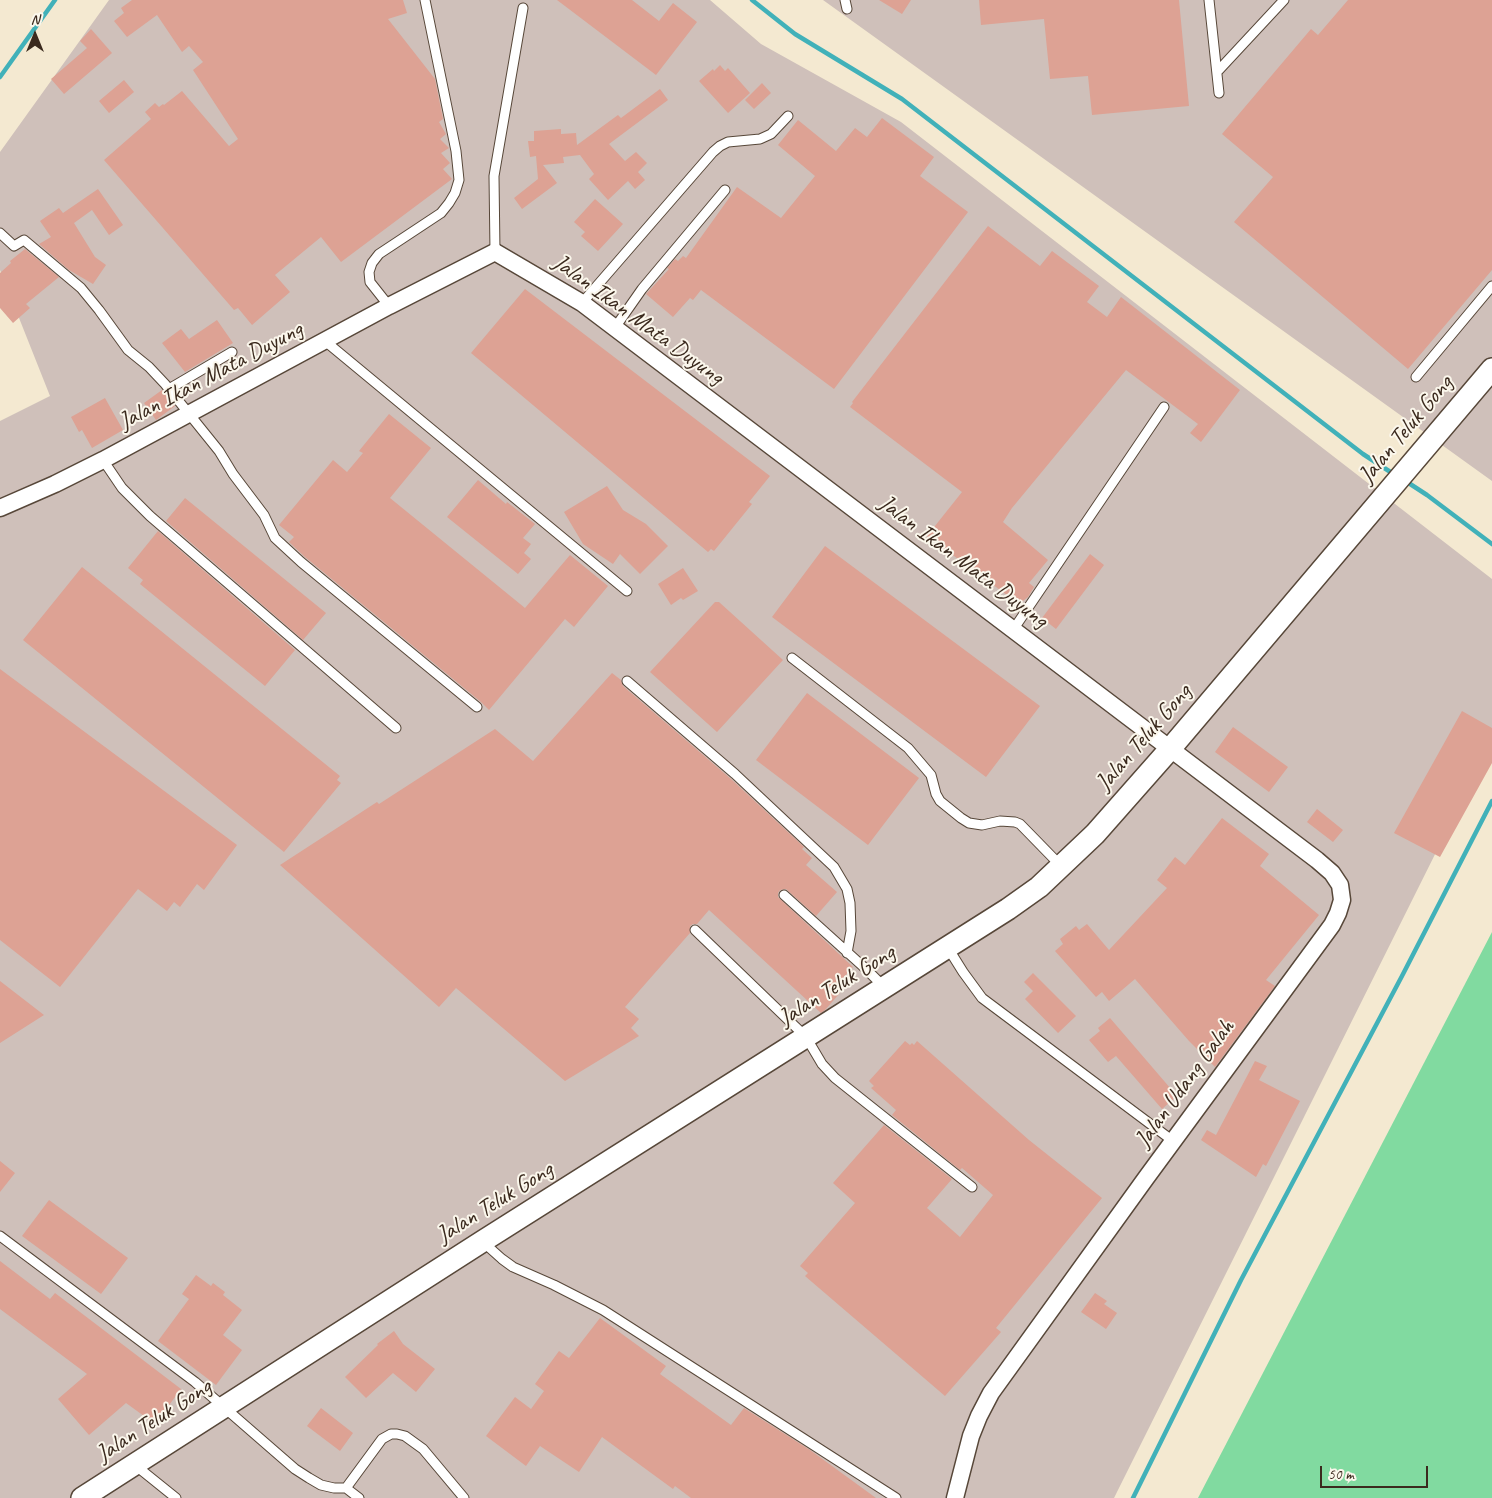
<!DOCTYPE html>
<style>
body{margin:0}
#map{position:relative;width:1492px;height:1498px;overflow:hidden;background:#f4e9d1;font-family:Caveat,sans-serif}
canvas{display:block}
.north{position:absolute;left:10px;top:10px;width:50px;height:50px;-webkit-text-stroke:4px #fbf7ec;paint-order:stroke;rotate:0deg;font-size:14px;font-weight:700;line-height:20px;text-align:center;color:#3b2a1e}
.north::after{content:'';display:block;margin:auto;width:18px;height:22px;background:#3b2a1e;clip-path:polygon(50% 0,100% 100%,50% 72%,0 100%)}
.scale{position:absolute;left:1320px;top:1466px;width:108px;height:22px;box-sizing:border-box;border:2px solid #3b2a1e;border-top:0;padding-left:6px;font-size:15px;line-height:18px;white-space:nowrap;color:#3b2a1e;-webkit-text-stroke:4px #fbf7ec;paint-order:stroke}
</style>
<div id="map">
<canvas width="1492" height="1498"></canvas>
<div class="north">N</div>
<div class="scale">50 m</div>
</div>
<script>
const g = document.querySelector('canvas').getContext('2d');
g.lineJoin = 'round';
function fillPath(path, color) { g.fillStyle = color; g.fill(path, 'evenodd'); }
const toPath = rows => new Path2D(rows.map(r => 'M' + r).join(''));
function trace(path, color, width, dash) { g.strokeStyle = color; g.lineWidth = width; g.lineCap = dash ? 'butt' : 'round'; g.setLineDash(dash || []); g.stroke(path); }
function label(font, color, halo, rows, align = 'center') {
  g.font = font + ' Caveat,sans-serif'; g.lineWidth = 4; g.setLineDash([]); g.textBaseline = 'middle'; g.strokeStyle = halo; g.fillStyle = color; for (const [text, x, y, turn = 0] of rows) {
    g.save(); g.translate(x, y); g.rotate((+turn || 0) * Math.PI / 180); g.textAlign = isNaN(turn) ? turn : align; if (halo) g.strokeText(text, 0, 0); g.fillText(text, 0, 0); g.restore();
  }
}
fillPath(toPath([
 [109,0,710,0,761,44,901,122,1492,579,1492,740,1114,1498,0,1498,0,421,50,396,0,270,0,152],
 [823,0,1492,0,1492,481]
]), '#cfc0ba');
fillPath(toPath([
 [1492,932,1492,1498,1198,1498]
]), '#81daa0');
trace(toPath([
 [752,0,795,34,902,99,1363,454,1395,475],
 [0,77,55,0],
 [1404,480,1427,495,1492,544],
 [1133,1498,1241,1280,1402,976,1492,801]
]), '#41b1b9', 4.5);
fillPath(toPath([
 [132,0,403,0,407,13,388,19,435,79,443,119,439,122,446,134,440,139,449,148,441,153,450,163,443,169,452,179,341,262,321,237,275,275,290,292,252,325,238,308,234,310,104,160,151,119,145,112,155,103,159,107,163,104,164,105,182,91,229,146,238,139,193,70,203,62,189,46,182,52,157,15,127,37,114,21,124,13,121,8],
 [557,0,632,0,659,21,673,3,697,22,656,75],
 [879,0,911,0,902,14],
 [979,0,1179,0,1189,106,1092,115,1088,76,1050,79,1044,19,981,25],
 [1348,0,1492,0,1492,270,1408,369,1234,222,1273,177,1222,134,1311,29,1318,35],
 [91,29,112,53,64,94,51,79,87,48,80,41],
 [720,65,725,71,728,68,750,93,728,113,699,81,713,69,714,71],
 [124,80,134,92,109,113,99,101],
 [762,83,771,93,754,109,745,100],
 [660,89,668,100,609,144,625,161,636,152,647,163,638,172,645,180,635,189,628,181,608,200,589,179,594,174,580,155,563,157,564,163,543,165,557,183,522,209,514,198,538,179,536,156,530,157,528,141,534,141,534,131,561,129,561,134,576,133,577,145,618,115,621,118],
 [882,118,934,157,920,176,968,212,834,389,701,290,693,300,690,298,673,317,646,294,669,269,667,268,675,259,678,261,683,256,686,258,737,187,781,218,815,176,778,145,798,120,836,151,855,128,867,137],
 [98,189,123,225,109,235,92,210,74,223,95,257,106,265,93,284,69,270,39,244,51,237,40,221,59,208,63,213],
 [595,199,623,224,598,251,581,236,585,232,574,222],
 [988,226,1040,266,1052,251,1099,286,1087,302,1107,317,1121,297,1240,390,1201,442,1190,433,1198,424,1126,370,1012,508,1003,522,1048,560,1029,583,1034,587,1028,597,1019,604,927,536,962,492,850,407,853,403,852,402],
 [25,249,59,277,26,304,30,308,13,323,0,308,0,273,11,263,10,261],
 [525,289,770,476,749,502,752,504,714,551,711,549,708,552,471,353],
 [217,320,233,343,185,372,162,343,181,329,189,339],
 [162,390,175,406,156,420,144,403],
 [105,398,123,430,92,448,82,430,79,432,71,417],
 [389,414,431,448,390,498,525,608,570,555,608,586,574,627,565,619,489,710,481,702,305,557,289,542,294,537,279,525,333,460,347,472,363,453,359,451],
 [478,480,506,504,507,502,535,524,523,538,531,544,524,553,531,559,518,574,447,517],
 [607,486,623,510,646,524,668,546,640,574,620,554,613,564,583,544,564,512],
 [185,498,326,613,303,640,166,521],
 [158,531,295,650,265,686,140,584,143,580,128,568],
 [825,546,1040,706,986,777,772,617],
 [1090,554,1104,565,1056,629,1042,618],
 [82,567,340,776,337,780,341,783,284,852,23,640],
 [683,568,698,591,683,600,681,598,671,605,658,584],
 [715,602,719,602,783,660,717,732,650,672],
 [0,669,237,845,204,890,197,884,180,907,174,902,167,911,138,889,60,987,0,940],
 [612,673,621,680,623,686,731,779,804,847,802,849,812,858,806,865,837,892,816,916,786,889,780,890,778,893,778,897,853,967,834,988,840,993,825,1010,821,1013,709,910,697,924,693,924,690,926,690,933,625,1007,639,1019,631,1028,639,1036,565,1081,456,988,439,1007,280,865,377,802,379,804,495,729,533,761],
 [807,693,919,778,868,845,756,760],
 [1462,711,1492,728,1492,763,1440,857,1394,833],
 [1233,727,1288,767,1269,792,1215,752],
 [1317,809,1343,830,1333,842,1307,822],
 [1222,818,1269,854,1260,866,1319,915,1266,980,1275,986,1215,1067,1189,1041,1135,979,1109,1001,1102,992,1096,997,1055,951,1063,944,1060,939,1076,926,1079,930,1087,924,1109,950,1167,888,1157,880,1175,857,1185,865],
 [1033,973,1076,1016,1058,1033,1025,999,1033,991,1024,982],
 [0,981,44,1015,0,1043],
 [1110,1018,1177,1096,1162,1109,1116,1056,1108,1062,1089,1040,1100,1031,1098,1028],
 [905,1041,910,1045,912,1043,914,1045,917,1041,1029,1140,1102,1198,996,1328,1001,1332,945,1396,805,1276,808,1273,800,1266,855,1203,833,1183,884,1125,952,1179,927,1208,960,1237,993,1195,962,1168,960,1170,892,1115,896,1110,871,1088,874,1086,869,1081],
 [1255,1061,1267,1066,1259,1080,1300,1101,1266,1166,1263,1164,1256,1177,1201,1140,1207,1130,1216,1135],
 [0,1161,15,1173,0,1192],
 [49,1200,128,1258,101,1294,22,1236],
 [0,1261,50,1299,55,1293,181,1389,155,1424,126,1403,89,1435,58,1399,87,1374,0,1309],
 [196,1275,211,1286,213,1283,225,1292,223,1295,242,1310,223,1335,242,1350,216,1385,158,1341,189,1299,182,1294],
 [1095,1293,1107,1301,1104,1304,1117,1313,1106,1329,1081,1312],
 [600,1318,666,1366,660,1374,731,1425,744,1408,810,1450,876,1498,691,1498,675,1486,673,1489,602,1437,579,1472,540,1446,526,1466,486,1436,515,1397,531,1409,544,1391,535,1384,559,1351,569,1358],
 [394,1331,403,1344,435,1369,416,1392,393,1373,366,1398,345,1377,378,1345,377,1344],
 [321,1408,353,1433,340,1451,307,1426]
]), '#dda294');
const service = toPath([
 [845,0,847,9],
 [1209,0,1219,93],
 [1217,72,1284,0],
 [0,233,14,246,24,240,81,288,99,310,128,350,149,367,165,384,219,451,233,474,264,515,275,538,301,562,477,707],
 [495,252,494,176,523,8],
 [582,303,713,152,720,146,728,142,760,139,771,134,788,116],
 [389,306,370,282,369,272,372,263,379,254,441,213,449,203,455,193,459,180,456,151,425,0],
 [614,329,642,289,725,190],
 [325,341,627,591],
 [1416,377,1492,286],
 [169,389,232,352],
 [103,460,122,488,150,516,396,728],
 [1013,630,1164,407],
 [792,658,908,748,931,775,936,794,940,801,961,818,969,823,982,825,1000,821,1015,822,1020,824,1061,866],
 [627,681,735,774,834,867,847,889,850,903,851,931,847,953],
 [784,895,867,970,884,987],
 [695,930,806,1037,822,1064,835,1078,972,1187],
 [948,948,963,972,982,998,1173,1141],
 [0,1236,195,1382,295,1469,309,1478,321,1485,334,1488,346,1488,382,1439,391,1434,397,1434,405,1436,423,1449,464,1498],
 [483,1242,502,1259,513,1267,554,1285,603,1310,896,1498],
 [135,1465,176,1498],
 [346,1488,359,1498]
]);
const minor = toPath([
 [0,508,55,484,103,460,389,306,495,252,582,303,1317,860,1332,873,1340,885,1342,900,1338,913,1332,925,1146,1178,991,1393,979,1416,971,1436,955,1498]
]);
const tertiary = toPath([
 [82,1498,483,1241,1008,909,1039,887,1095,834,1170,749,1492,369]
]);
trace(service, '#574739', 11);
trace(minor, '#574739', 19);
trace(tertiary, '#574739', 24);
trace(service, '#fff', 9);
trace(minor, '#fff', 16);
trace(tertiary, '#fff', 21);
label('24px', '#3b2a1e', '#fbf7ec', [
 ["Jalan Ikan Mata Duyung",638,320,36],
 ["Jalan Ikan Mata Duyung",211,376,-28],
 ["Jalan Teluk Gong",1406,430,-50],
 ["Jalan Ikan Mata Duyung",963,562,37],
 ["Jalan Teluk Gong",1144,738,-49],
 ["Jalan Teluk Gong",837,986,-32],
 ["Jalan Udang Galah",1185,1084,-54],
 ["Jalan Teluk Gong",495,1203,-32],
 ["Jalan Teluk Gong",154,1421,-33]
]);
</script>
